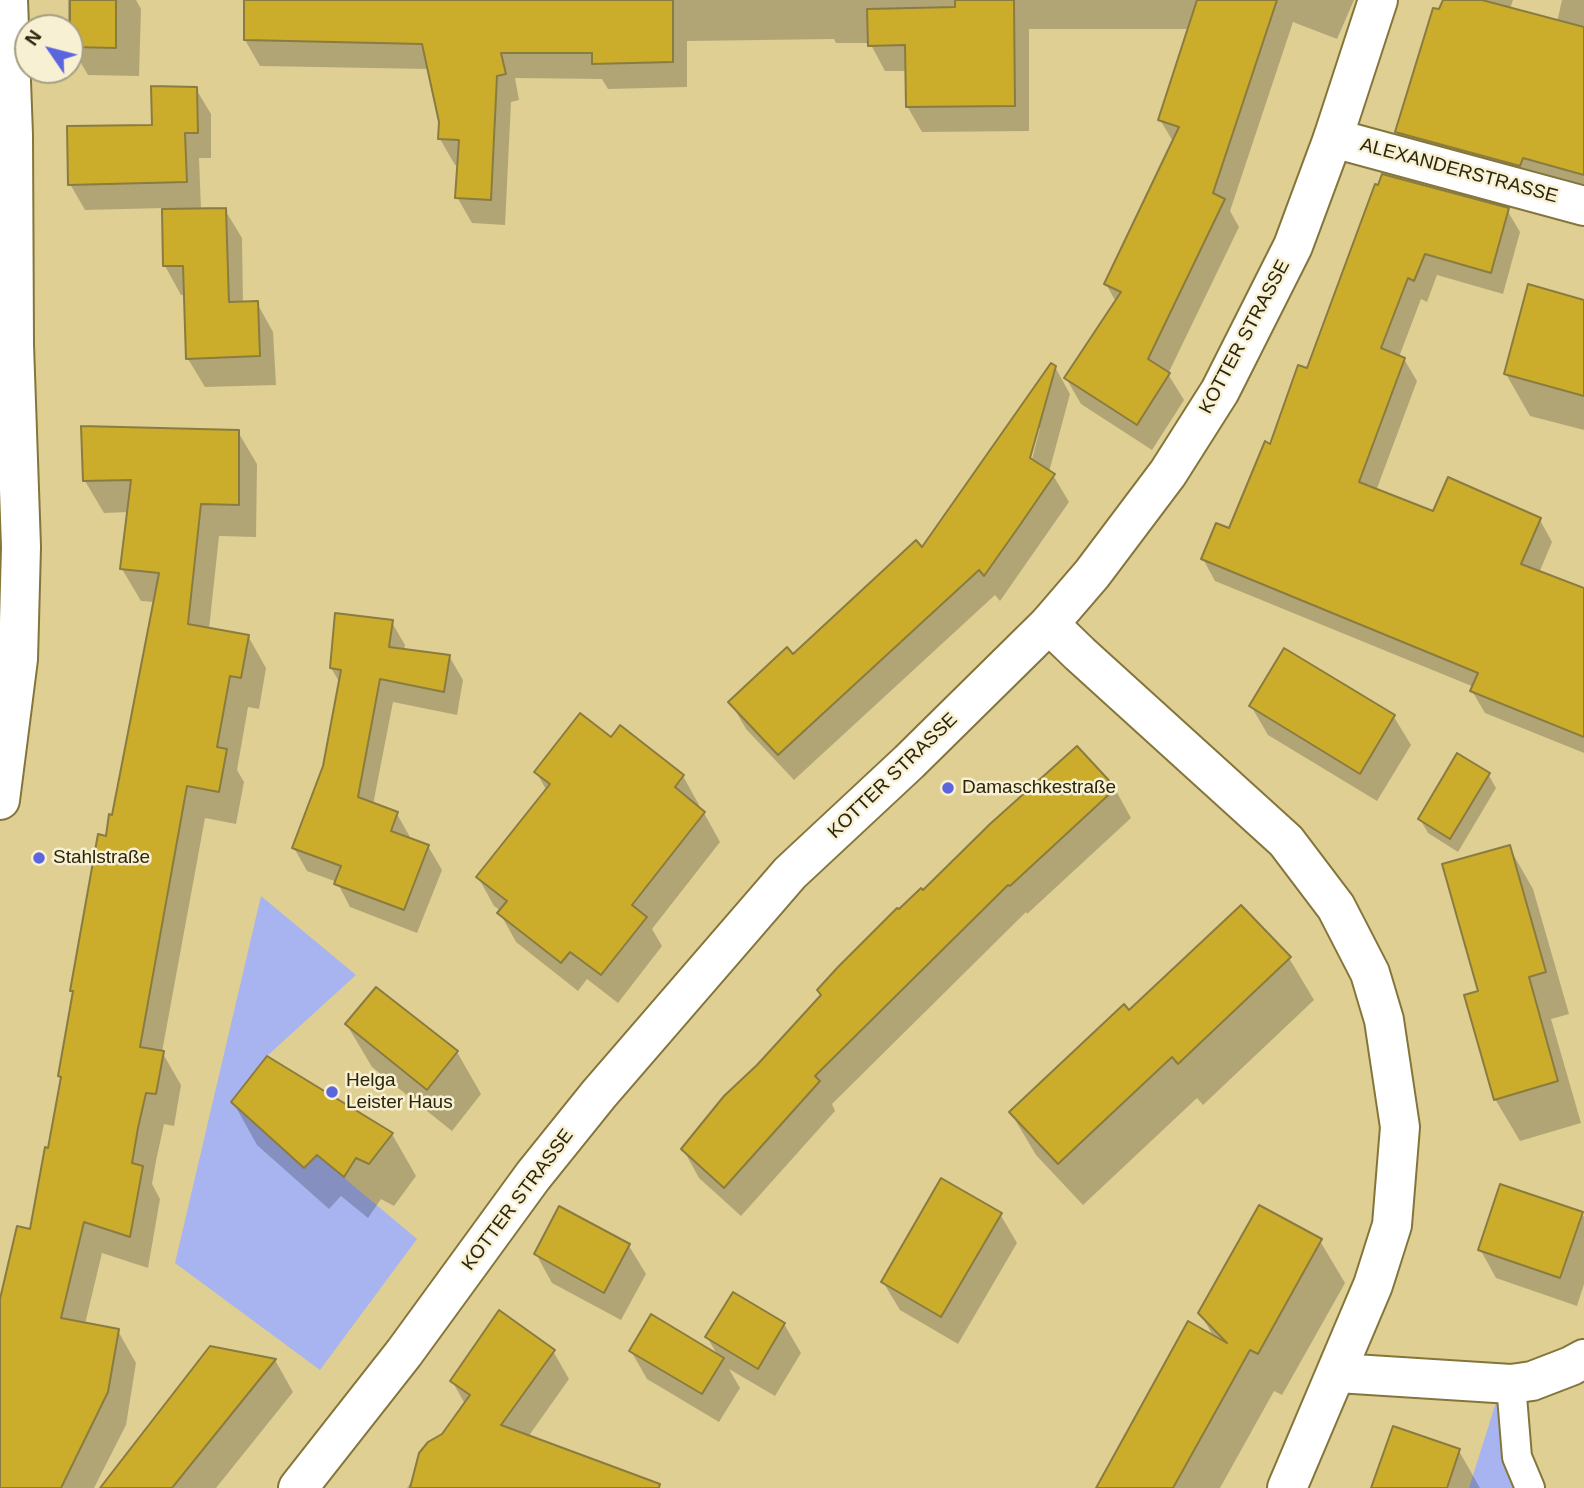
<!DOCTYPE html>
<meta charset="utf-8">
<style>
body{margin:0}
#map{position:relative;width:1584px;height:1488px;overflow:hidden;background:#dfcf93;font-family:Arial,sans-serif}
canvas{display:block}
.north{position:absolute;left:14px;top:14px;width:70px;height:70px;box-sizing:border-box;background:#f8f0d2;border:2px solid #a69f83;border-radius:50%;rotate:305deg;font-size:19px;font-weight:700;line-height:28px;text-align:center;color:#2b250c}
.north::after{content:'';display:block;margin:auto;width:24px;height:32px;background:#5b66de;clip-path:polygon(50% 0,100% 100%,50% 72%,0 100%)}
</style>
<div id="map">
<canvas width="1584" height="1488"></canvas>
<div class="north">N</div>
</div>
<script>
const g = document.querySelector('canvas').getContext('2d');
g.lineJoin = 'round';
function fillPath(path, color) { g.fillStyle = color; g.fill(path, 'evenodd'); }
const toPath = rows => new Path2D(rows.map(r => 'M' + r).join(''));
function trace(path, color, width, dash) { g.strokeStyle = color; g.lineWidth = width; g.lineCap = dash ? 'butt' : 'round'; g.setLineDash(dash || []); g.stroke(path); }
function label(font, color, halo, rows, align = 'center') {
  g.font = font + ' Arial,sans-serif'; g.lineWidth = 5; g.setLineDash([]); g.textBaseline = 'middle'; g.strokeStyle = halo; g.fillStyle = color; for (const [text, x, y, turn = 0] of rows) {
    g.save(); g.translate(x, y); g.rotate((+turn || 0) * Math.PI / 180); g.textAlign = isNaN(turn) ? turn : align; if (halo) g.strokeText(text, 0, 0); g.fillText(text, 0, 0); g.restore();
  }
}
fillPath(toPath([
 [261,896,356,975,267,1056,231,1102,303,1167,317,1155,417,1239,320,1370,175,1263],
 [1498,1396,1516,1488,1469,1488]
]), '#a7b4f0');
fillPath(toPath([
 [68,0,136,0,141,9,139,76,88,75,71,46,72,26,68,20],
 [245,0,1354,0,1337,39,1293,22,1230,211,1239,227,1168,374,1184,400,1152,450,1081,404,1066,378,1116,302,1106,284,1174,143,1160,120,1190,29,1029,29,1029,131,922,132,907,106,907,71,885,71,870,43,836,43,834,39,687,41,687,87,608,89,602,79,515,78,519,100,511,102,505,225,472,223,457,197,459,165,455,165,440,139,441,122,429,69,260,66,245,40],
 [1445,0,1513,0,1510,9,1557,22,1562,0,1584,0,1584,205,1418,169,1397,132],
 [196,89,211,114,211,158,199,158,201,210,225,210,242,238,243,303,257,303,273,332,276,385,205,387,188,359,186,295,181,295,165,266,164,208,85,210,70,184,154,127],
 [1376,186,1507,210,1520,232,1503,294,1437,275,1427,302,1421,299,1399,357,1404,359,1417,381,1376,491,1434,513,1540,520,1552,542,1539,573,1584,590,1584,753,1485,713,1472,691,1474,687,1215,581,1203,559,1230,530,1308,371],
 [1584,301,1584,430,1530,416,1506,374],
 [1055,367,1070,394,1049,472,1053,475,1069,502,1000,601,995,595,794,780,746,729,731,703,793,656,922,550],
 [1040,428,1030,467,1026,466,1035,433],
 [238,432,257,464,256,537,219,536,209,629,248,636,266,668,259,709,248,707,237,770,244,782,236,824,205,818,162,1052,181,1085,174,1126,164,1124,156,1161,152,1184,160,1199,148,1268,102,1253,85,1324,118,1331,136,1363,126,1425,94,1488,0,1488,0,1306,31,1231,49,1150,62,1080,59,1076,74,995,72,991,114,817,155,602,141,601,122,569,129,512,104,513,85,481],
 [391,621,405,645,404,651,449,656,463,680,457,715,393,702,373,805,397,814,410,837,410,840,428,846,442,870,417,933,350,907,337,882,307,871,294,848,324,766,340,683,331,668],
 [1285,650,1394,717,1411,745,1377,801,1268,735,1251,706],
 [611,740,683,776,699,805,697,808,704,813,720,842,652,929,662,946,618,1003,587,979,578,991,516,942,500,913,501,911,494,906,478,877,547,791,536,772],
 [1488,774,1496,788,1458,852,1428,833,1420,819],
 [1115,789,1131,818,1027,914,1026,912,832,1104,835,1111,741,1216,699,1178,683,1149,899,911,923,892],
 [1509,847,1533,889,1569,1014,1551,1019,1581,1123,1520,1141,1495,1099,1480,992],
 [1289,958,1314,1000,1203,1105,1197,1098,1083,1205,1036,1155,1011,1113,1129,1013],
 [347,1025,457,1052,481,1094,452,1131,372,1067],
 [268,1058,392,1134,416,1176,394,1206,381,1199,368,1218,341,1196,329,1209,257,1145,233,1102],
 [1000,1214,1017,1243,958,1344,900,1310,883,1282],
 [1582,1214,1583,1217,1584,1215,1584,1284,1577,1306,1496,1278,1480,1249],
 [1320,1241,1345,1283,1282,1395,1274,1391,1220,1488,1098,1488,1215,1339,1200,1313],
 [629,1246,646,1274,621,1320,552,1283,536,1254],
 [784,1324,801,1353,775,1396,729,1369,740,1388,719,1422,647,1379,631,1351,718,1356,707,1337],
 [553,1351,569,1379,528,1437,647,1488,407,1488,465,1404,452,1381],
 [275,1360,293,1392,216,1488,102,1488],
 [1459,1451,1480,1488,1373,1488]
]), '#0003');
const building = toPath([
 [70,0,116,0,116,48,70,47,70,0],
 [244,0,673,0,673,62,592,64,592,53,501,53,506,74,497,76,491,200,455,198,459,140,438,139,439,122,422,44,244,40,244,0],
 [955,0,1014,0,1015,106,906,107,905,45,868,46,867,9,955,7,955,0],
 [1197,0,1277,0,1213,193,1225,199,1148,359,1170,373,1137,425,1064,378,1121,292,1104,284,1179,127,1158,120,1197,0],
 [1443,0,1482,0,1584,27,1584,175,1523,158,1520,166,1395,132,1433,8,1439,9,1443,0],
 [151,86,197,87,198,133,185,133,187,182,68,185,67,126,152,125,151,86],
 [1382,174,1509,208,1491,273,1425,254,1414,281,1408,278,1381,348,1405,358,1359,482,1433,511,1448,477,1541,518,1521,564,1584,588,1584,737,1470,691,1478,673,1201,559,1216,523,1229,528,1265,441,1270,444,1298,365,1307,368,1375,184,1378,185,1382,174],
 [226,208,229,302,258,301,260,356,186,359,183,266,163,266,162,209,226,208],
 [1528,284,1584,300,1584,396,1504,374,1528,284],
 [1051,363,1056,366,1030,458,1055,474,1020,525,984,576,979,570,778,755,728,702,787,647,793,654,916,540,922,547,1051,363],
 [81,426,239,430,239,505,201,504,188,624,249,635,241,678,230,676,217,747,227,749,219,792,187,786,140,1047,164,1051,156,1094,146,1093,138,1128,132,1163,143,1166,130,1237,84,1222,61,1318,119,1329,108,1392,61,1488,0,1488,0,1299,17,1226,30,1229,45,1147,48,1148,61,1077,58,1076,73,991,70,991,98,834,106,836,109,814,112,815,159,573,120,569,131,480,83,481,81,426],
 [335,613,393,620,389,647,450,655,444,692,380,679,358,797,398,812,391,831,429,845,404,910,334,884,341,866,292,848,323,766,341,670,330,668,335,613],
 [1284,648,1395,715,1360,774,1249,706,1284,648],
 [580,713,611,737,620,725,684,775,675,787,705,812,632,905,647,917,601,975,570,952,561,963,497,913,507,901,476,877,550,784,534,772,580,713],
 [1077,746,1116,788,1010,886,1008,885,815,1076,820,1081,724,1188,681,1149,724,1096,757,1065,821,995,817,990,838,967,897,908,899,909,921,888,923,890,990,824,1077,746],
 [1457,753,1490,773,1450,839,1418,819,1457,753],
 [1510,845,1546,972,1529,977,1558,1081,1494,1100,1464,995,1478,991,1442,864,1510,845],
 [1241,905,1291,957,1178,1064,1172,1057,1058,1164,1009,1112,1124,1004,1129,1010,1241,905],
 [376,987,458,1051,427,1090,345,1024,376,987],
 [267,1056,393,1133,369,1164,356,1158,344,1177,317,1155,304,1168,231,1102,267,1056],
 [941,1178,1002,1213,941,1317,881,1282,941,1178],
 [1500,1184,1583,1212,1560,1278,1478,1250,1500,1184],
 [1259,1205,1322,1239,1258,1354,1250,1350,1173,1488,1096,1488,1188,1321,1227,1343,1198,1313,1259,1205],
 [559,1206,630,1244,604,1293,534,1254,559,1206],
 [733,1292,785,1323,758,1369,705,1337,733,1292],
 [499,1310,555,1350,501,1425,660,1484,659,1488,410,1488,419,1453,428,1442,442,1434,470,1395,450,1381,499,1310],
 [651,1314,724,1358,702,1394,629,1351,651,1314],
 [210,1346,276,1359,172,1488,100,1488,210,1346],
 [1393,1426,1460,1449,1447,1488,1371,1488,1393,1426]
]);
fillPath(building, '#cbad2b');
trace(building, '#8a7b41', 2);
const service = toPath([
 [1511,1384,1517,1457,1530,1488]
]);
const minor = toPath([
 [1333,138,1584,206],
 [1049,624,1080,654,1286,841,1336,907,1370,973,1384,1020,1400,1127,1392,1225,1373,1285,1287,1488],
 [1338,1373,1511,1384,1532,1381,1571,1366,1584,1359]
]);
const tertiary = toPath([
 [298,1488,404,1353,533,1176,599,1094,790,873,909,762,1049,624,1092,574,1168,473,1220,391,1293,246,1333,138,1378,0]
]);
const secondary = toPath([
 [0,800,18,659,21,547,14,345,13,135,8,0]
]);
trace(service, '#84753b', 32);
trace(minor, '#84753b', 42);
trace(tertiary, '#84753b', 42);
trace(secondary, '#84753b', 42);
trace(service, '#fff', 28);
trace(minor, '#fff', 38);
trace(tertiary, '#fff', 38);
trace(secondary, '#fff', 38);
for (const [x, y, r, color] of [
 [948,788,7,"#5b66de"],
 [39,858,7,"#5b66de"],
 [332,1092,7,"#5b66de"]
]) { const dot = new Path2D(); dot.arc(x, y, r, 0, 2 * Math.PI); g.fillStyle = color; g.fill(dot); trace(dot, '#f8f0d2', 2.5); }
label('19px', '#2b250c', '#f8f0d2', [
 ["ALEXANDERSTRASSE",1459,171,15],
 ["KOTTER STRASSE",1245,337,-62],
 ["KOTTER STRASSE",893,776,-44],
 ["KOTTER STRASSE",518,1200,-53]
]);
label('19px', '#2b250c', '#f8f0d2', [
 ["Damaschkestraße",962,788],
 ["Stahlstraße",53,858],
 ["Helga",346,1081],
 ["Leister Haus",346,1103]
], 'left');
</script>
